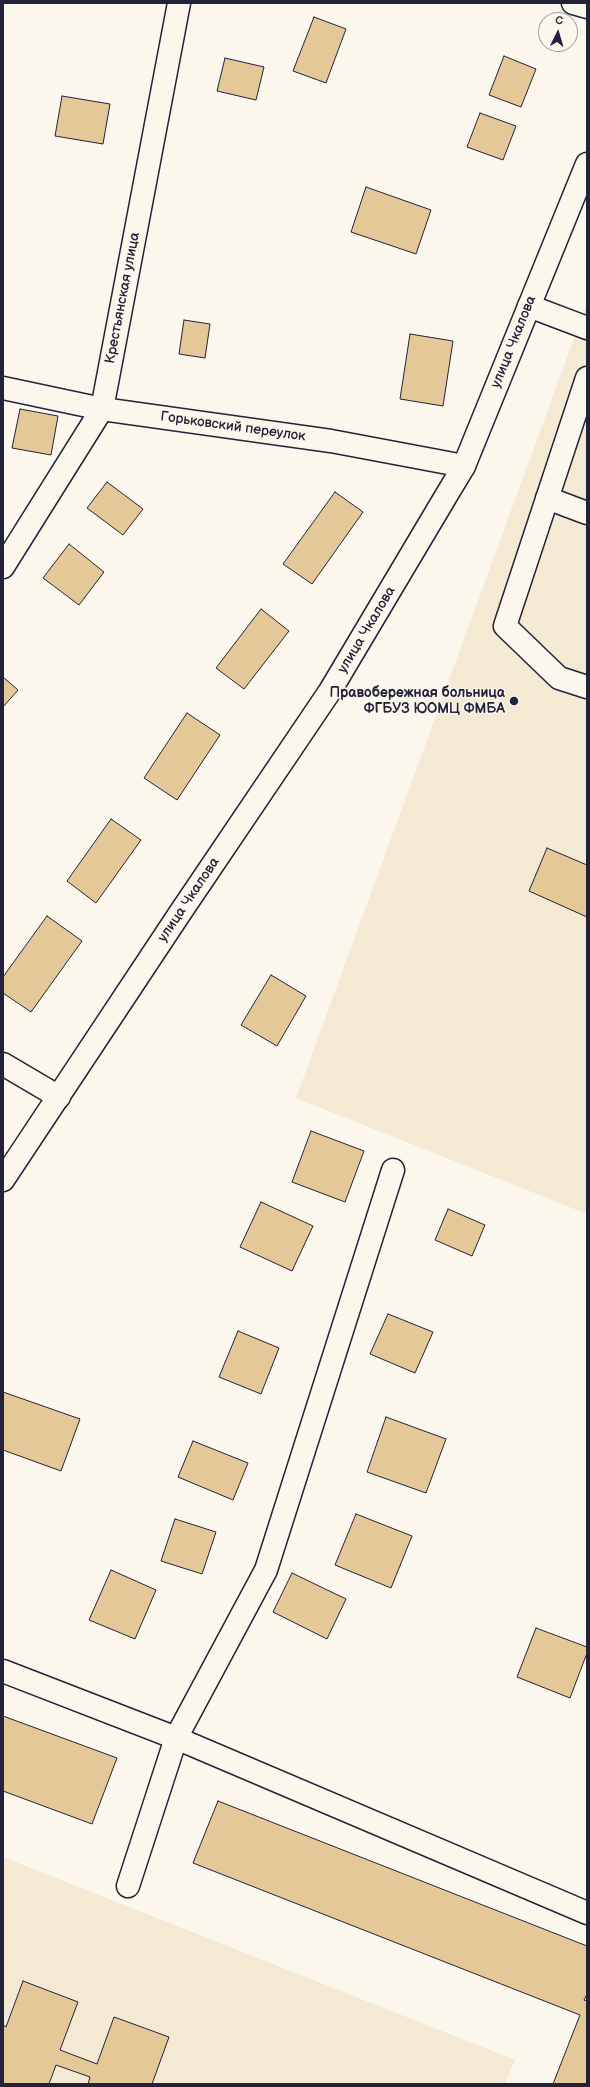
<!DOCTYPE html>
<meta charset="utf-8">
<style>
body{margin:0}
#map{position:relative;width:590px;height:2087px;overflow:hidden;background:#fbf7ec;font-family:"Balsamiq Sans",sans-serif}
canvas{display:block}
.frame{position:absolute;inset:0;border:4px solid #22223b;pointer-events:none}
.north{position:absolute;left:538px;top:12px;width:40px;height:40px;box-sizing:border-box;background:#fbf7ec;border:1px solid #a4a2a5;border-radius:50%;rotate:5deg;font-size:11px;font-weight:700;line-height:16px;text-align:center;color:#22223b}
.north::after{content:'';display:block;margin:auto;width:14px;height:18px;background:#22223b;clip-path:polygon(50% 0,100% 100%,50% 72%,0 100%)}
</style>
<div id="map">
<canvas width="590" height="2087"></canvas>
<div class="frame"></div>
<div class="north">С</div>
</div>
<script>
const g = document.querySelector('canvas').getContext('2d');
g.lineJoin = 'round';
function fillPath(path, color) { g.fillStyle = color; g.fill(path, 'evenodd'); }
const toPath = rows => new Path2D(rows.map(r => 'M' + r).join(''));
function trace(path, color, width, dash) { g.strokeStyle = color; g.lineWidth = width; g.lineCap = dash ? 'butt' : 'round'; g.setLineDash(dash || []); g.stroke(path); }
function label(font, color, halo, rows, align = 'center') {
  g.font = font + ' "Balsamiq Sans",sans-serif'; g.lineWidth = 3; g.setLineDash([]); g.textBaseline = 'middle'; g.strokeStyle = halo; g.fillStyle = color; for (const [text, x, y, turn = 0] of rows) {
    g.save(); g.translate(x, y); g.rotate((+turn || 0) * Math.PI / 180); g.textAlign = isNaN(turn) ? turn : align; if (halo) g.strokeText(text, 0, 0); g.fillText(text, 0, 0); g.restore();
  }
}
fillPath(toPath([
 [587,303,587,1214,296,1098],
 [3,1857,515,2060,505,2084,3,2084]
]), '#f4e9d3');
const building = toPath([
 [314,17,346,29,326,83,293,71,314,17],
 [504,56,536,69,521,107,489,95,504,56],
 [225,58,264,67,256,100,217,91,225,58],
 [62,96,110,104,103,144,55,136,62,96],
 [480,113,516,126,503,160,467,147,480,113],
 [366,187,431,210,416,254,351,232,366,187],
 [184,320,210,324,205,358,179,354,184,320],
 [410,334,453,341,443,406,400,399,410,334],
 [20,409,58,416,51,455,12,448,20,409],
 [107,482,143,509,123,535,87,508,107,482],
 [335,492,363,512,312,584,283,564,335,492],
 [69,544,104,572,79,605,43,578,69,544],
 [261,609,289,631,244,689,216,668,261,609],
 [3,677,18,690,3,707,3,677],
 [187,713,220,735,177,800,144,778,187,713],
 [111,819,141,840,96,903,67,881,111,819],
 [547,848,587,865,587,917,529,891,547,848],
 [47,916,82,941,31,1012,3,993,3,977,47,916],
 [271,975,306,996,277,1046,241,1025,271,975],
 [311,1131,364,1151,345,1202,292,1182,311,1131],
 [261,1202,313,1226,292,1271,240,1247,261,1202],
 [448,1209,485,1225,472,1256,435,1240,448,1209],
 [388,1314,433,1332,415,1373,370,1354,388,1314],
 [238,1331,279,1348,261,1394,219,1377,238,1331],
 [3,1392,80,1419,61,1471,3,1450,3,1392],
 [386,1417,446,1439,426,1493,367,1472,386,1417],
 [193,1441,248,1463,233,1500,178,1477,193,1441],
 [356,1514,412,1536,391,1588,335,1565,356,1514],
 [175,1519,216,1532,202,1574,161,1561,175,1519],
 [111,1570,156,1590,135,1639,89,1620,111,1570],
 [292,1573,346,1599,327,1639,273,1612,292,1573],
 [536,1628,587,1647,587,1653,570,1698,517,1677,536,1628],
 [3,1716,117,1758,92,1824,3,1791,3,1716],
 [218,1801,587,1946,587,1994,584,2000,587,2001,587,2084,553,2084,580,2015,193,1863,218,1801],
 [23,1981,78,2002,60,2050,97,2064,114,2017,169,2037,152,2084,88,2084,90,2077,56,2065,49,2084,3,2084,3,2025,6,2027,23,1981]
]);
fillPath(building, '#e4c898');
trace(building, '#22223b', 1);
const minor = toPath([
 [573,3,587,7],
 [529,306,587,328],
 [587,378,505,626,559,678,587,687],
 [3,388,102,409,331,441,464,466],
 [547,498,587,513],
 [3,567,102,409,179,3],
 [3,1064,59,1097],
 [3,1671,176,1738,587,1913],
 [128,1886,176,1738,266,1570,393,1170]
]);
const major = toPath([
 [3,1180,180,913,330,691,446,496,464,466,587,164]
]);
trace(minor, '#22223b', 25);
trace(major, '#22223b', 25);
trace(minor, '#fbf7ec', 22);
trace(major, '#fbf7ec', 22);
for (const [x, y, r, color] of [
 [514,701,5,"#22223b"]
]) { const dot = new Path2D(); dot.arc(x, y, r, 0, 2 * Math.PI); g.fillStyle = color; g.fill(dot); trace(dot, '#fbf7ec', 1.5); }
label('14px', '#22223b', '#fbf7ec', [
 ["Крестьянская улица",123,298,-79],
 ["улица Чкалова",514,342,-68],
 ["Горьковский переулок",233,427,8],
 ["улица Чкалова",367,630,-59],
 ["улица Чкалова",189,900,-56]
]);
label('bold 14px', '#22223b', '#fbf7ec', [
 ["Правобережная больница",505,693],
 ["ФГБУЗ ЮОМЦ ФМБА",505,709]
], 'right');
</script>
